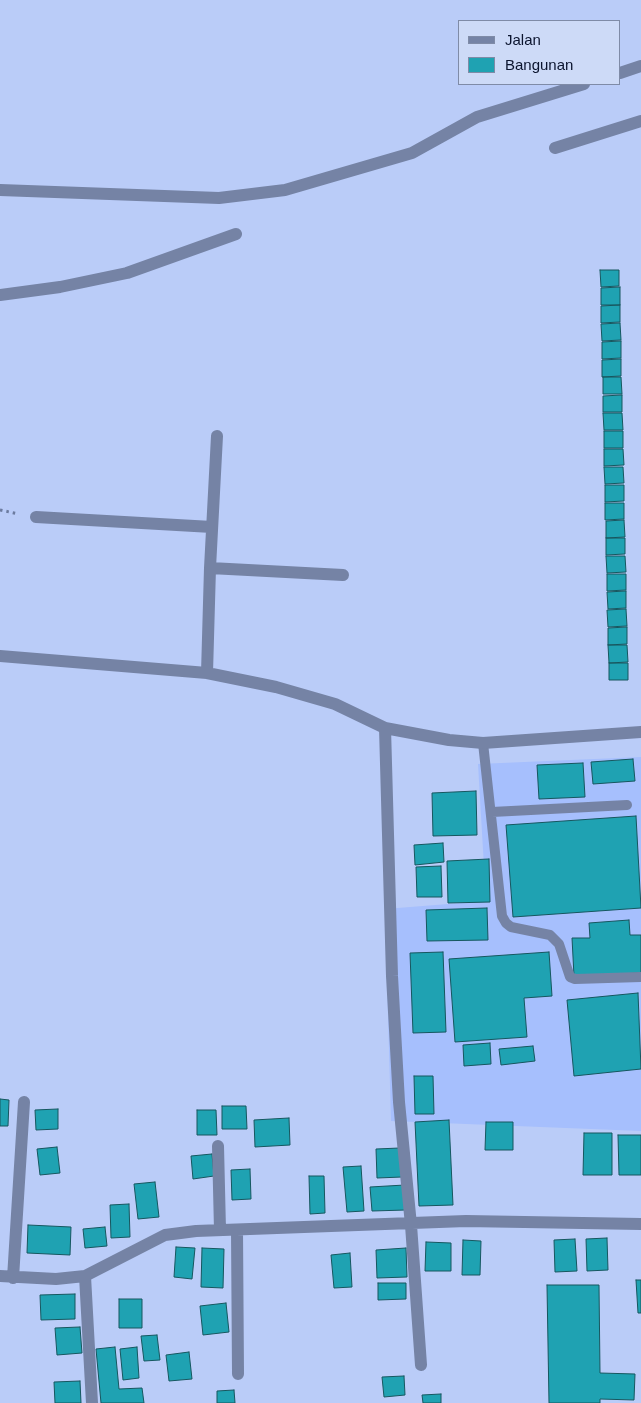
<!DOCTYPE html>
<style>
body{margin:0}
#map{position:relative;width:641px;height:1403px;overflow:hidden;background:#baccf8;font-family:Arial,sans-serif}
canvas{display:block}
.legend{position:absolute;left:458px;top:20px;width:162px;height:65px;box-sizing:border-box;background:#cddaf7;border:1px solid #7f8ba7;margin:0;padding:6px 9px;list-style:none;font-size:15px;color:#0b142e}
.legend li{display:flex;align-items:center;gap:10px;height:25px}
.legend b{width:25px;border:1px solid #7f8ba7}
</style>
<div id="map">
<canvas width="641" height="1403"></canvas>
<ul class="legend">
<li><b style="height:6px;background:#7583a5"></b>Jalan</li>
<li><b style="height:14px;background:#1fa2b2"></b>Bangunan</li>
</ul>
</div>
<script>
const g = document.querySelector('canvas').getContext('2d');
g.lineJoin = 'round';
function fillPath(path, color) { g.fillStyle = color; g.fill(path, 'evenodd'); }
const toPath = rows => new Path2D(rows.map(r => 'M' + r).join(''));
function trace(path, color, width, dash) { g.strokeStyle = color; g.lineWidth = width; g.lineCap = dash ? 'butt' : 'round'; g.setLineDash(dash || []); g.stroke(path); }
fillPath(toPath([
 [641,757,641,1131,391,1121,385,909,486,901,478,764]
]), '#a6bffd');
const building = toPath([
 [600,270,619,270,619,286,601,287,600,270],
 [620,287,620,305,601,305,601,288,620,287],
 [620,305,620,322,601,323,601,306,620,305],
 [620,323,621,340,602,341,601,324,620,323],
 [621,341,621,358,602,359,602,342,621,341],
 [621,359,621,376,602,377,602,360,621,359],
 [603,377,621,377,622,394,603,394,603,377],
 [622,395,622,412,603,412,603,396,622,395],
 [603,413,622,413,623,430,604,430,603,413],
 [604,431,623,431,623,448,604,448,604,431],
 [604,449,623,449,624,465,604,466,604,449],
 [604,467,623,467,624,483,605,484,604,467],
 [605,485,624,485,624,501,605,502,605,485],
 [605,503,624,503,624,519,605,520,605,503],
 [624,520,625,537,606,538,606,521,624,520],
 [606,538,625,538,625,554,606,555,606,538],
 [606,556,625,556,626,572,607,573,606,556],
 [607,574,626,574,626,590,607,591,607,574],
 [626,591,626,608,608,609,607,592,626,591],
 [626,609,627,626,608,627,607,610,626,609],
 [627,627,627,644,608,645,608,628,627,627],
 [608,645,627,645,628,662,609,663,608,645],
 [609,663,628,663,628,680,609,680,609,663],
 [633,759,635,781,593,784,591,762,633,759],
 [583,763,585,797,539,799,537,765,583,763],
 [476,791,477,835,433,836,432,793,476,791],
 [636,816,641,908,513,917,506,825,636,816],
 [443,843,444,862,415,865,414,845,443,843],
 [489,859,490,902,448,903,447,861,489,859],
 [441,866,442,897,417,897,416,867,441,866],
 [487,908,488,940,427,941,426,910,487,908],
 [629,920,630,935,641,935,641,973,574,976,572,938,590,938,589,923,629,920],
 [443,952,446,1032,413,1033,410,953,443,952],
 [549,952,552,996,524,998,527,1037,455,1042,449,959,549,952],
 [638,993,641,1069,574,1076,567,1000,638,993],
 [490,1043,491,1064,464,1066,463,1045,490,1043],
 [533,1046,535,1061,501,1065,499,1049,533,1046],
 [414,1076,433,1076,434,1114,415,1114,414,1076],
 [0,1099,9,1100,8,1126,0,1126,0,1099],
 [222,1106,246,1106,247,1129,222,1129,222,1106],
 [58,1109,58,1129,36,1130,35,1110,58,1109],
 [197,1110,216,1110,217,1135,197,1135,197,1110],
 [289,1118,290,1145,255,1147,254,1120,289,1118],
 [449,1120,453,1205,419,1206,415,1122,449,1120],
 [486,1122,513,1122,513,1150,485,1150,486,1122],
 [584,1133,612,1133,612,1175,583,1175,584,1133],
 [618,1135,641,1135,641,1175,619,1175,618,1135],
 [57,1147,60,1173,40,1175,37,1149,57,1147],
 [400,1148,402,1177,377,1178,376,1149,400,1148],
 [212,1154,214,1176,193,1179,191,1156,212,1154],
 [361,1166,364,1211,347,1212,343,1167,361,1166],
 [250,1169,251,1199,232,1200,231,1170,250,1169],
 [309,1176,324,1176,325,1213,310,1214,309,1176],
 [155,1182,159,1217,138,1219,134,1184,155,1182],
 [405,1185,406,1210,372,1211,370,1187,405,1185],
 [129,1204,130,1237,111,1238,110,1205,129,1204],
 [28,1225,71,1227,70,1255,27,1253,28,1225],
 [105,1227,107,1246,85,1248,83,1229,105,1227],
 [607,1238,608,1270,587,1271,586,1239,607,1238],
 [575,1239,577,1271,555,1272,554,1240,575,1239],
 [463,1240,481,1241,480,1275,462,1275,463,1240],
 [426,1242,451,1243,451,1271,425,1271,426,1242],
 [176,1247,195,1248,192,1279,174,1277,176,1247],
 [202,1248,224,1249,223,1288,201,1287,202,1248],
 [406,1248,407,1277,377,1278,376,1250,406,1248],
 [350,1253,352,1287,334,1288,331,1255,350,1253],
 [636,1280,641,1280,641,1313,638,1313,636,1280],
 [378,1283,406,1283,406,1299,378,1300,378,1283],
 [547,1285,599,1285,600,1373,635,1374,634,1400,600,1399,600,1403,549,1403,547,1285],
 [75,1294,75,1319,41,1320,40,1295,75,1294],
 [119,1299,142,1299,142,1328,119,1328,119,1299],
 [226,1303,229,1332,203,1335,200,1306,226,1303],
 [80,1327,82,1353,57,1355,55,1328,80,1327],
 [157,1335,160,1360,144,1361,141,1336,157,1335],
 [115,1347,119,1389,142,1388,144,1403,101,1403,96,1349,115,1347],
 [137,1347,139,1378,123,1380,120,1349,137,1347],
 [189,1352,192,1379,169,1381,166,1355,189,1352],
 [404,1376,405,1395,384,1397,382,1377,404,1376],
 [80,1381,81,1403,55,1403,54,1382,80,1381],
 [234,1390,235,1403,217,1403,217,1391,234,1390],
 [441,1394,441,1403,423,1403,422,1395,441,1394]
]);
fillPath(building, '#1fa2b2');
trace(building, '#16575f', 1);
trace(toPath([
 [0,510,19,514]
]), '#6c7b9f', 3, [2.5, 4]);
trace(toPath([
 [483,743,502,916,506,923,511,927,550,935,559,944,570,977,575,979,641,977],
 [492,812,627,805]
]), '#7583a5', 10);
trace(toPath([
 [620,73,641,66],
 [555,148,641,121],
 [0,190,219,198,285,190,412,153,477,117,584,84],
 [0,295,60,287,127,273,236,234],
 [36,517,212,527],
 [210,568,343,575],
 [0,656,207,673,276,687,335,704,385,728,449,740,483,743,641,732],
 [207,673,210,568,217,436],
 [385,728,392,976,399,1102,411,1225,421,1365],
 [218,1146,220,1230],
 [237,1231,238,1374],
 [0,1276,56,1279,85,1276,165,1235,196,1231,466,1221,641,1224],
 [85,1276,92,1403],
 [13,1278,24,1102]
]), '#7583a5', 12);
</script>
